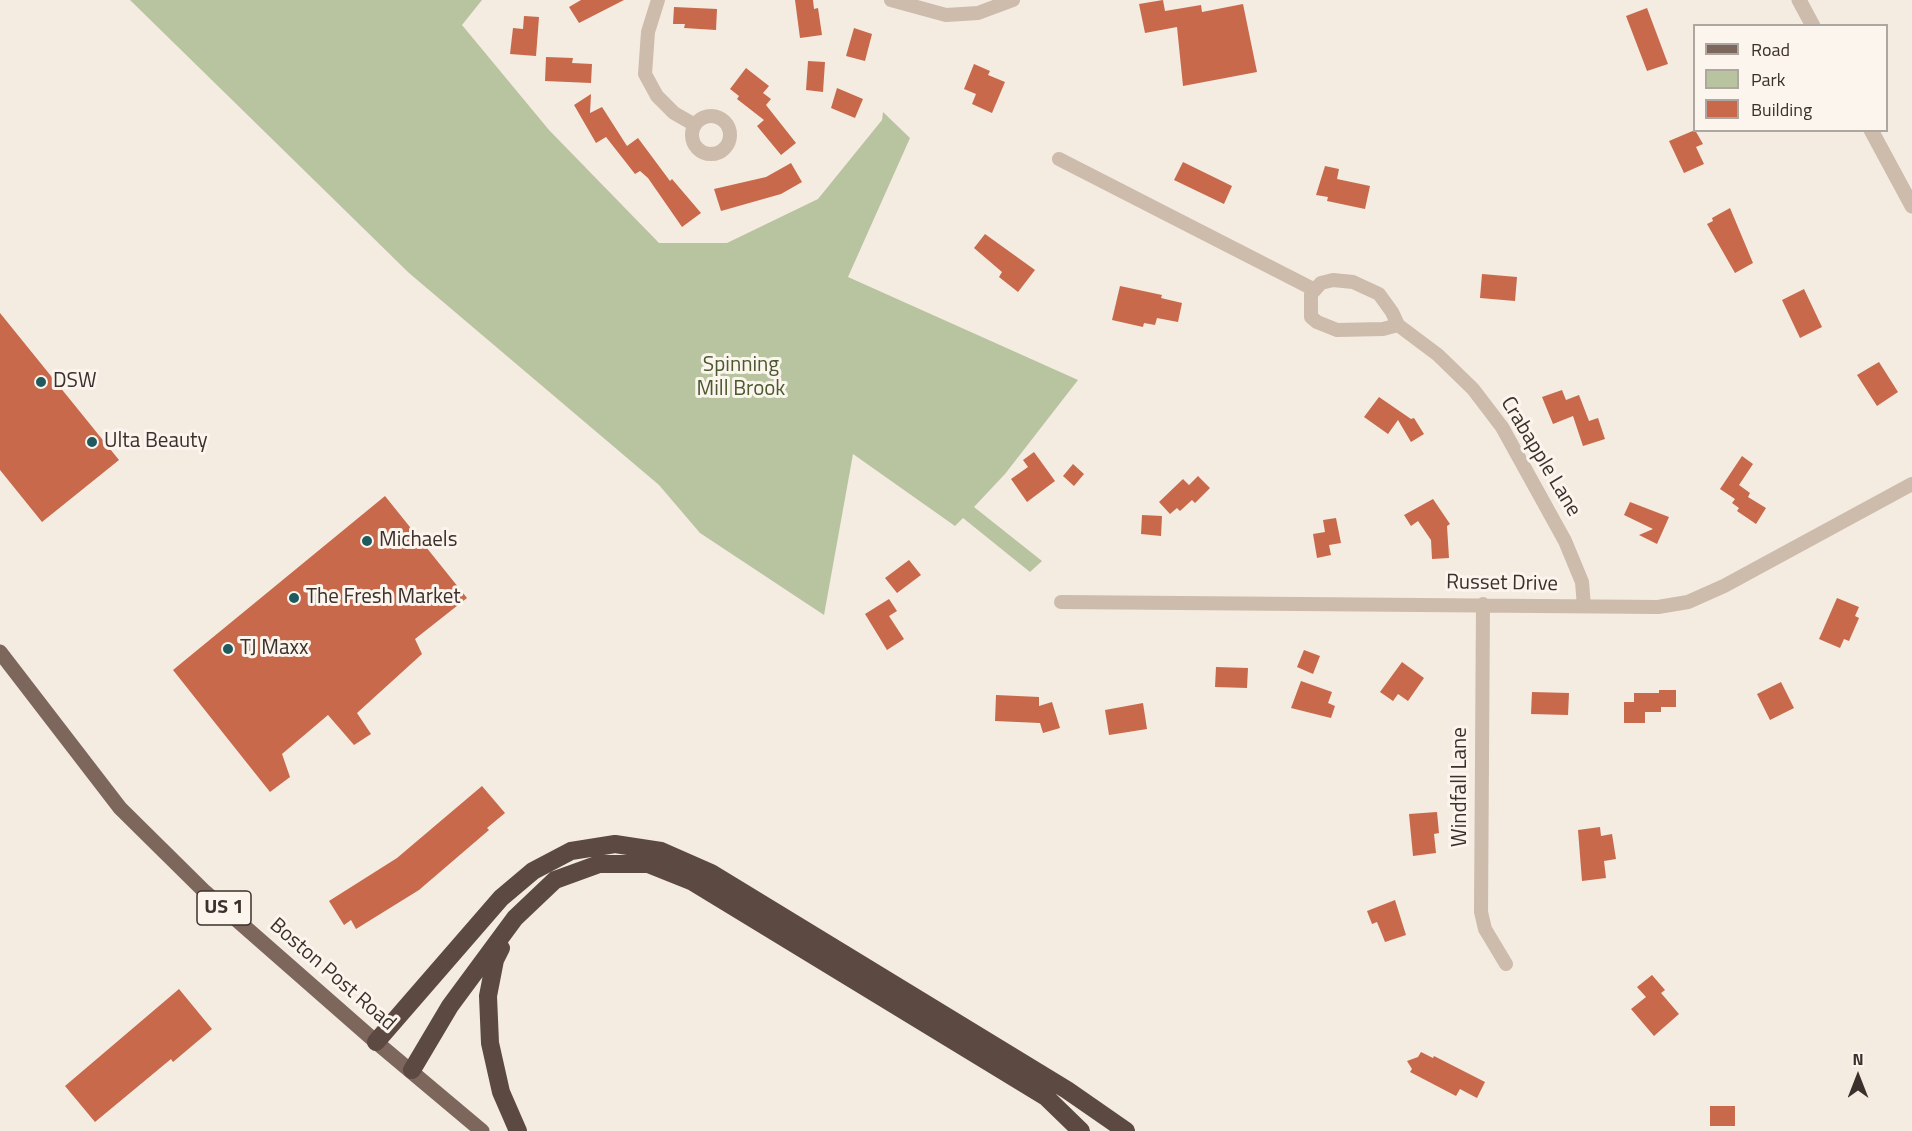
<!DOCTYPE html>
<style>
body{margin:0}
#map{position:relative;width:1912px;height:1131px;overflow:hidden;background:#f4ebe1;font-family:"Titillium Web",sans-serif}
canvas{display:block}
.legend{position:absolute;left:1693px;top:24px;width:195px;height:108px;box-sizing:border-box;background:#fbf5ee;border:2px solid #aea6a0;margin:0;padding:8px 10px;list-style:none;font-size:18px;color:#3b302b}
.legend li{display:flex;align-items:center;gap:12px;height:30px}
.legend b{width:30px;border:2px solid #aea6a0}
.north{position:absolute;left:1828px;top:1047px;width:60px;height:60px;-webkit-text-stroke:4px #fbf5ee;paint-order:stroke;rotate:0deg;font-size:16px;font-weight:700;line-height:24px;text-align:center;color:#3b302b}
.north::after{content:'';display:block;margin:auto;width:21px;height:27px;background:#3b302b;clip-path:polygon(50% 0,100% 100%,50% 72%,0 100%)}
</style>
<div id="map">
<canvas width="1912" height="1131"></canvas>
<ul class="legend">
<li><b style="height:8px;background:#7d675c"></b>Road</li>
<li><b style="height:16px;background:#b8c4a0"></b>Park</li>
<li><b style="height:16px;background:#c8694b"></b>Building</li>
</ul>
<div class="north">N</div>
</div>
<script>
const ctx = document.querySelector('canvas').getContext('2d');
ctx.lineJoin = 'round';
function fill(path, color) { ctx.fillStyle = color; ctx.fill(path, 'evenodd'); }
const poly = rows => new Path2D(rows.map(r => 'M' + r).join(''));
function trace(path, color, width, dash) { ctx.strokeStyle = color; ctx.lineWidth = width; ctx.lineCap = dash ? 'butt' : 'round'; ctx.setLineDash(dash || []); ctx.stroke(path); }
function drawText(font, color, halo, rows, align = 'center') {
  ctx.font = font + ' "Titillium Web",sans-serif'; ctx.lineWidth = 6; ctx.setLineDash([]); ctx.textBaseline = 'middle'; ctx.strokeStyle = halo; ctx.fillStyle = color; for (const [text, x, y, turn = 0] of rows) {
    ctx.save(); ctx.translate(x, y); ctx.rotate((+turn || 0) * Math.PI / 180); ctx.textAlign = isNaN(turn) ? turn : align; if (halo) ctx.strokeText(text, 0, 0); ctx.fillText(text, 0, 0); ctx.restore();
  }
}
const green = poly([
 [130,0,482,0,462,25,549,130,659,243,727,243,818,199,882,120,883,112,910,138,848,277,1078,380,1005,474,974,507,1042,561,1030,572,963,518,955,526,853,454,824,615,700,533,659,485,409,273]
]);
const building = poly([
 [581,0,624,0,579,23,569,7],
 [795,0,813,0,814,9,818,8,822,35,800,38],
 [1163,0,1165,11,1201,5,1202,12,1243,4,1257,72,1183,86,1177,27,1145,33,1139,4],
 [674,7,717,9,716,30,684,28,685,24,673,24],
 [1647,8,1668,64,1647,71,1626,16],
 [524,16,539,17,536,56,510,54,513,28,523,29],
 [854,28,872,34,865,61,846,56],
 [546,57,573,58,572,63,592,64,591,83,545,81],
 [808,61,825,62,823,92,806,90],
 [974,64,990,71,988,75,1005,82,992,113,972,104,976,94,964,89],
 [746,68,769,86,763,93,771,99,766,105,796,143,781,155,757,126,764,120,737,99,739,96,730,89],
 [837,88,863,99,855,118,831,108],
 [591,94,590,113,602,107,627,146,638,138,670,181,672,179,701,213,682,227,648,178,640,171,635,174,606,137,596,143,574,105],
 [1695,130,1703,144,1696,147,1704,164,1684,173,1669,141],
 [1183,162,1232,186,1224,204,1174,180],
 [791,163,802,182,781,194,721,211,714,189,766,177],
 [1325,166,1339,169,1337,179,1370,186,1365,209,1327,201,1328,197,1316,195],
 [1730,208,1753,263,1735,273,1707,224,1713,221,1712,218],
 [985,234,1035,270,1018,292,999,277,1002,272,974,248],
 [1482,274,1517,277,1515,301,1480,298],
 [1120,286,1162,295,1161,298,1182,303,1178,322,1157,318,1155,325,1144,323,1143,327,1112,320],
 [1804,289,1822,327,1800,338,1782,300],
 [0,313,119,460,42,522,0,470],
 [1879,362,1898,392,1877,406,1857,375],
 [1562,390,1566,400,1579,395,1589,421,1598,418,1605,439,1583,446,1573,416,1553,424,1542,397],
 [1379,397,1411,419,1414,418,1424,434,1411,442,1398,420,1388,434,1364,417],
 [1034,452,1055,481,1027,502,1011,479,1028,467,1023,460],
 [1742,456,1753,464,1739,485,1750,493,1748,497,1766,508,1756,524,1737,511,1739,508,1732,503,1735,499,1720,489],
 [1073,464,1084,474,1074,486,1063,476],
 [1198,476,1210,488,1195,503,1192,500,1180,511,1177,508,1170,514,1159,502,1183,479,1189,485],
 [385,496,467,598,415,639,422,654,357,713,371,734,354,745,328,715,282,754,290,777,270,792,173,670],
 [1433,499,1450,524,1447,526,1449,558,1432,559,1431,540,1418,521,1411,526,1404,515],
 [1630,502,1669,517,1657,544,1639,535,1653,529,1624,515],
 [1142,515,1162,516,1161,536,1141,534],
 [1336,518,1341,543,1329,545,1331,555,1317,558,1313,534,1325,532,1323,520],
 [909,560,921,575,897,593,885,578],
 [1837,598,1859,607,1855,616,1859,618,1849,641,1844,639,1840,648,1819,639],
 [889,599,897,611,889,616,904,639,887,650,865,614],
 [1304,650,1320,656,1313,674,1297,667],
 [1402,662,1424,678,1408,701,1398,694,1393,701,1380,692],
 [1216,667,1248,668,1247,688,1215,687],
 [1301,681,1332,692,1328,703,1335,706,1331,718,1291,708],
 [1781,682,1794,708,1770,720,1757,694],
 [1659,690,1676,690,1676,707,1661,707,1661,712,1645,712,1645,723,1624,723,1624,702,1634,702,1634,693,1659,693],
 [1532,692,1569,693,1568,715,1531,714],
 [996,695,1039,697,1039,706,1052,702,1060,728,1043,733,1040,723,995,721],
 [1143,703,1147,729,1109,735,1105,710],
 [482,786,505,813,487,828,489,830,419,890,356,929,351,920,344,925,329,901,397,858],
 [1437,812,1439,833,1434,834,1436,853,1413,856,1409,814],
 [1600,827,1601,836,1612,834,1616,859,1604,861,1606,878,1582,881,1578,830],
 [1395,900,1406,935,1385,942,1377,922,1372,924,1367,911],
 [1652,975,1665,990,1661,993,1679,1014,1654,1036,1631,1009,1646,997,1637,987],
 [179,989,212,1029,173,1062,171,1059,95,1122,65,1086],
 [1421,1052,1433,1058,1434,1056,1485,1082,1477,1098,1460,1089,1456,1096,1410,1072,1412,1069,1407,1061,1418,1057],
 [1710,1106,1735,1106,1735,1126,1710,1126]
]);
const minor = poly([
 [658,0,648,32,645,74,657,96,674,113,695,125],
 [891,0,946,15,978,13,1013,0],
 '692 135a19 19 0 1 1 38 0a19 19 0 1 1-38 0Z',
 [1059,159,1315,290],
 [1398,325,1383,329,1337,330,1317,322,1311,317,1311,294,1321,283,1333,280,1353,282,1379,294,1392,312,1398,325,1438,355,1473,389,1502,427,1565,541,1582,582,1584,606],
 [1061,602,1658,607,1688,602,1724,586,1912,484],
 [1483,604,1481,912,1485,929,1506,964]
]);
const tertiary = poly([
 [1799,0,1813,26],
 [1871,130,1912,206]
]);
const primary = poly([
 [0,652,120,808,205,892,376,1042,482,1131]
]);
const motorway = poly([
 [501,948,495,960,488,996,490,1043,501,1092,518,1131],
 [376,1042,501,898,533,871,571,851,615,844,661,851,711,873,1067,1090,1126,1131],
 [412,1070,450,1006,515,918,555,880,599,864,648,864,693,882,1046,1097,1081,1131]
]);
const markers = [
 [41,382,6,"#1f5a5e"],
 [92,442,6,"#1f5a5e"],
 [367,541,6,"#1f5a5e"],
 [294,598,6,"#1f5a5e"],
 [228,649,6,"#1f5a5e"]
];
const shields = [
 [224,908,54]
];
const shieldNames = [
 ["US 1",224,908]
];
const parkNames = [
 ["Spinning",741,366],
 ["Mill Brook",741,390]
];
const poiNames = [
 ["DSW",53,382],
 ["Ulta Beauty",104,442],
 ["Michaels",379,541],
 ["The Fresh Market",306,598],
 ["TJ Maxx",240,649]
];
const streetNames = [
 ["Crabapple Lane",1540,457,59],
 ["Russet Drive",1502,584,1],
 ["Windfall Lane",1461,787,-90],
 ["Boston Post Road",332,975,41]
];
fill(green, '#b8c4a0');
fill(building, '#c8694b');
trace(minor, '#cdbbac', 14);
trace(tertiary, '#cdbbac', 15);
trace(primary, '#7d675c', 15);
trace(motorway, '#5c4a42', 18);
for (const [x, y, r, color] of markers) { const dot = new Path2D(); dot.arc(x, y, r, 0, 2 * Math.PI); ctx.fillStyle = color; ctx.fill(dot); trace(dot, '#fbf5ee', 2); }
for (const [x, y, w] of shields) { const box = new Path2D(); box.roundRect(x - w / 2, y - 17, w, 34, 4.5); ctx.fillStyle = '#fbf5ee'; ctx.fill(box); trace(box, '#3b302b', 1.5); }
drawText('bold 20px', '#3b302b', null, shieldNames);
drawText('21px', '#4a5a2e', '#fbf5ee', parkNames);
drawText('21px', '#3b302b', '#fbf5ee', poiNames, 'left');
drawText('21px', '#3b302b', '#fbf5ee', streetNames);
</script>
